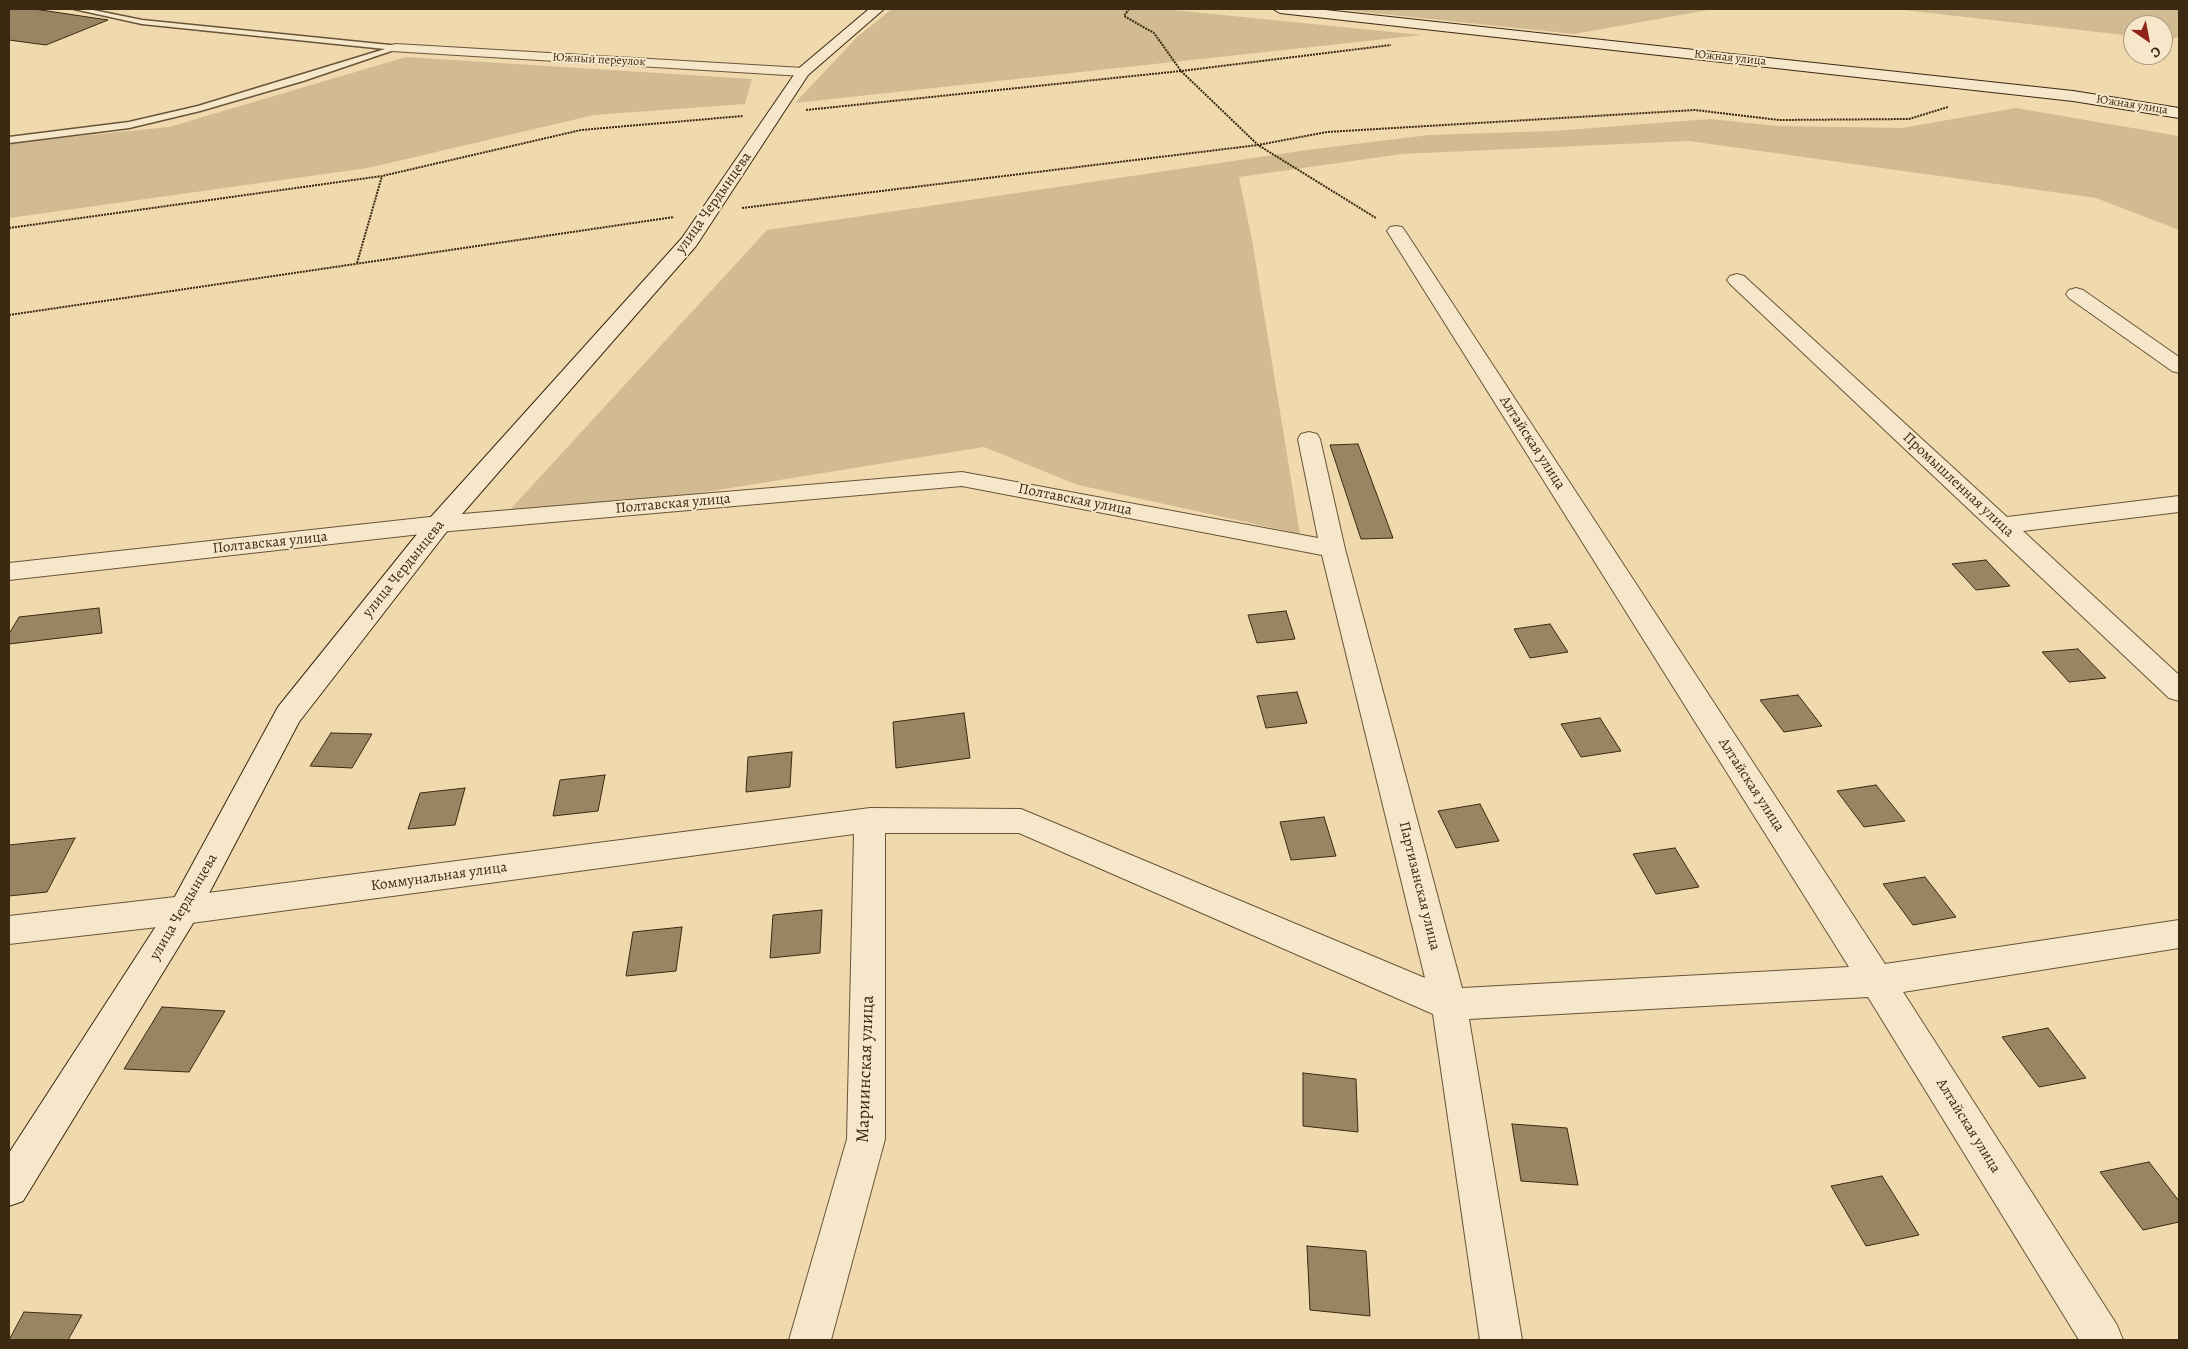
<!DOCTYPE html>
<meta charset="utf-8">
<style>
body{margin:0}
#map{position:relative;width:2188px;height:1349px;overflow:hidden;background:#f1d9ae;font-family:Alegreya,serif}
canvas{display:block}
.frame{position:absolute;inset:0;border:10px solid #3b2912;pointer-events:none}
.north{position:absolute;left:2123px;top:15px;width:50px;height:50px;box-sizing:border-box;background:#f6e6ca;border:1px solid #ab9a80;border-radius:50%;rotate:147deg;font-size:14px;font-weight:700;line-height:20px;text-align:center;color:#3b2912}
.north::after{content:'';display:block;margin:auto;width:18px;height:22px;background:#8f2418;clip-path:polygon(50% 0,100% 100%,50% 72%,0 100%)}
</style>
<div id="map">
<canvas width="2188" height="1349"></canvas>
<div class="frame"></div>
<div class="north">С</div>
</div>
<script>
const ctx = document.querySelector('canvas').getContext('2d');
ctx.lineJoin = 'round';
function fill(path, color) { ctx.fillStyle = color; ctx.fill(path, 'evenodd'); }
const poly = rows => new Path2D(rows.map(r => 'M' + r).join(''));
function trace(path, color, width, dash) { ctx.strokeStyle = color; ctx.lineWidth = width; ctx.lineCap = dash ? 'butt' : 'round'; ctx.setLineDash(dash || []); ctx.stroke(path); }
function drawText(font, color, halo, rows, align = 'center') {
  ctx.font = font + ' Alegreya,serif'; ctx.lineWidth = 4; ctx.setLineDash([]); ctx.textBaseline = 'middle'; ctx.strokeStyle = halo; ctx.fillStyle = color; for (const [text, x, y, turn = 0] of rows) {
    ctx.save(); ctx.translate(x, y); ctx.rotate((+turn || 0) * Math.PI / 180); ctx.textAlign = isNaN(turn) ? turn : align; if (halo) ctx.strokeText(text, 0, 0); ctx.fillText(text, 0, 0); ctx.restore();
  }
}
const green = poly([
 [892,9,1163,9,1422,35,795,103,857,37],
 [1335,9,1714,9,1574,34],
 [1895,9,2179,9,2179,36,2172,40,2163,39,2163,25,2133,25,2133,36],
 [406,57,752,79,745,104,594,115,368,168,9,218,9,143,169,127],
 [2016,108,2179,136,2179,230,2096,198,1689,141,1402,154,1239,177,1252,240,1300,534,1078,485,984,447,495,526,767,230,1314,149,1429,135,1553,131,1710,119,1778,126,1902,128]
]);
const building = poly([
 [9,9,34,9,108,20,46,45,9,40,9,9],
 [1358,444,1393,538,1361,539,1330,445,1358,444],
 [1986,560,2010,586,1976,590,1952,564,1986,560],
 [99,608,102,633,9,644,9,634,19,617,99,608],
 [1286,611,1295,639,1257,643,1248,615,1286,611],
 [1550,624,1568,652,1530,658,1514,629,1550,624],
 [2078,649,2106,678,2069,682,2042,652,2078,649],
 [1297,692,1307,723,1266,728,1257,696,1297,692],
 [1798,695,1822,726,1784,732,1760,700,1798,695],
 [964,713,970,758,896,768,893,722,964,713],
 [1600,718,1621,751,1581,757,1561,724,1600,718],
 [331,733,372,734,352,768,310,766,331,733],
 [792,752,790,787,746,792,748,757,792,752],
 [605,775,598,811,553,816,560,780,605,775],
 [1876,785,1905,821,1864,827,1837,791,1876,785],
 [465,788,455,825,408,829,420,793,465,788],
 [1480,804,1499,841,1456,848,1438,811,1480,804],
 [1324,817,1336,856,1291,860,1280,822,1324,817],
 [75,838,47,892,9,896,9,845,75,838],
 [1675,848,1699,887,1656,894,1633,854,1675,848],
 [1925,877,1956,917,1913,925,1883,884,1925,877],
 [822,910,820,953,770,958,773,915,822,910],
 [682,927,676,971,626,976,633,932,682,927],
 [162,1007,225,1011,189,1072,124,1069,162,1007],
 [2048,1028,2086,1078,2039,1087,2002,1037,2048,1028],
 [1303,1073,1356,1079,1358,1132,1303,1126,1303,1073],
 [1512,1124,1567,1128,1578,1185,1521,1181,1512,1124],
 [2149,1162,2179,1201,2179,1222,2143,1230,2100,1172,2149,1162],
 [1882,1176,1919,1235,1866,1246,1831,1186,1882,1176],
 [1307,1246,1366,1251,1370,1316,1310,1310,1307,1246],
 [24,1312,82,1315,68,1340,9,1340,24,1312]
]);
const path = poly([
 [1129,9,1124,16,1154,33,1181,71,1258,145,1376,218],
 [806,110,1181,71,1391,45],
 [742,208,1258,145,1327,132,1695,110,1779,120,1909,119,1948,107],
 [9,228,382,176,581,130,743,116],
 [357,263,382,176],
 [9,315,674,217]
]);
const lane = poly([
 [74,9,88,9,142,20,390,45,400,48,303,81,200,111,129,128,9,143,9,137,129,122,198,106,385,49,142,24,74,9]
]);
const street = poly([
 [396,44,803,68,808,69,810,72,808,75,803,76,391,51,389,48,391,45,396,44],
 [1396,226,1402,227,1405,231,1885,964,2179,920,2179,948,1903,992,2117,1325,2123,1340,2079,1340,1868,997,1469,1019,1522,1340,1480,1340,1433,1014,1019,833,885,833,885,1139,831,1340,789,1340,847,1139,854,834,184,924,9,944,9,916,184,896,870,808,1021,809,1425,978,1322,555,962,486,439,532,9,580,9,563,439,516,962,472,1318,538,1298,439,1301,434,1309,432,1317,434,1320,439,1345,549,1462,988,1849,967,1387,231,1390,227,1396,226],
 [1737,274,1744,276,2007,517,2179,496,2179,512,2023,531,2179,675,2179,701,2169,698,1730,284,1727,280,1730,276,1737,274],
 [2076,288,2083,290,2179,357,2179,373,2172,371,2069,298,2066,294,2069,290,2076,288]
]);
const secondary = poly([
 [869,9,884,9,808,75,696,246,448,530,299,722,195,920,23,1201,9,1206,9,1153,173,900,278,707,430,518,682,238,798,69,869,9],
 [1273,9,1316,9,2073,91,2179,108,2179,118,2073,101,1280,13,1273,9]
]);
const farStreetnames = [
 ["Южная улица",1730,58,6],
 ["Южный переулок",599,60,3],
 ["Южная улица",2132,105,9]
];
const streetNames = [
 ["улица Чердынцева",714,203,-55],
 ["Алтайская улица",1532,443,57],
 ["Промышленная улица",1958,485,43],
 ["Полтавская улица",1075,500,11],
 ["Полтавская улица",673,504,-5],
 ["Полтавская улица",270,543,-6],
 ["улица Чердынцева",404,569,-51],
 ["Алтайская улица",1751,785,57],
 ["Коммунальная улица",439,877,-8],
 ["Партизанская улица",1419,886,76],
 ["улица Чердынцева",184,907,-60],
 ["Алтайская улица",1968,1126,58]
];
const nearStreetnames = [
 ["Мариинская улица",866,1069,-88]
];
fill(green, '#d2bb93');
fill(building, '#9a8563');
trace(building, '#3b2912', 1);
trace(lane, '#685539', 3);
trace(street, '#685539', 2);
trace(secondary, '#3b2912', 2);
trace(path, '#3b2912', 2, [2, 1]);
fill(lane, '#f6e6ca');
fill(street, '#f6e6ca');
fill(secondary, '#f6e6ca');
drawText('12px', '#3b2912', '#f6e6ca', farStreetnames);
drawText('15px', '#3b2912', '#f6e6ca', streetNames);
drawText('18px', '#3b2912', '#f6e6ca', nearStreetnames);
</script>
